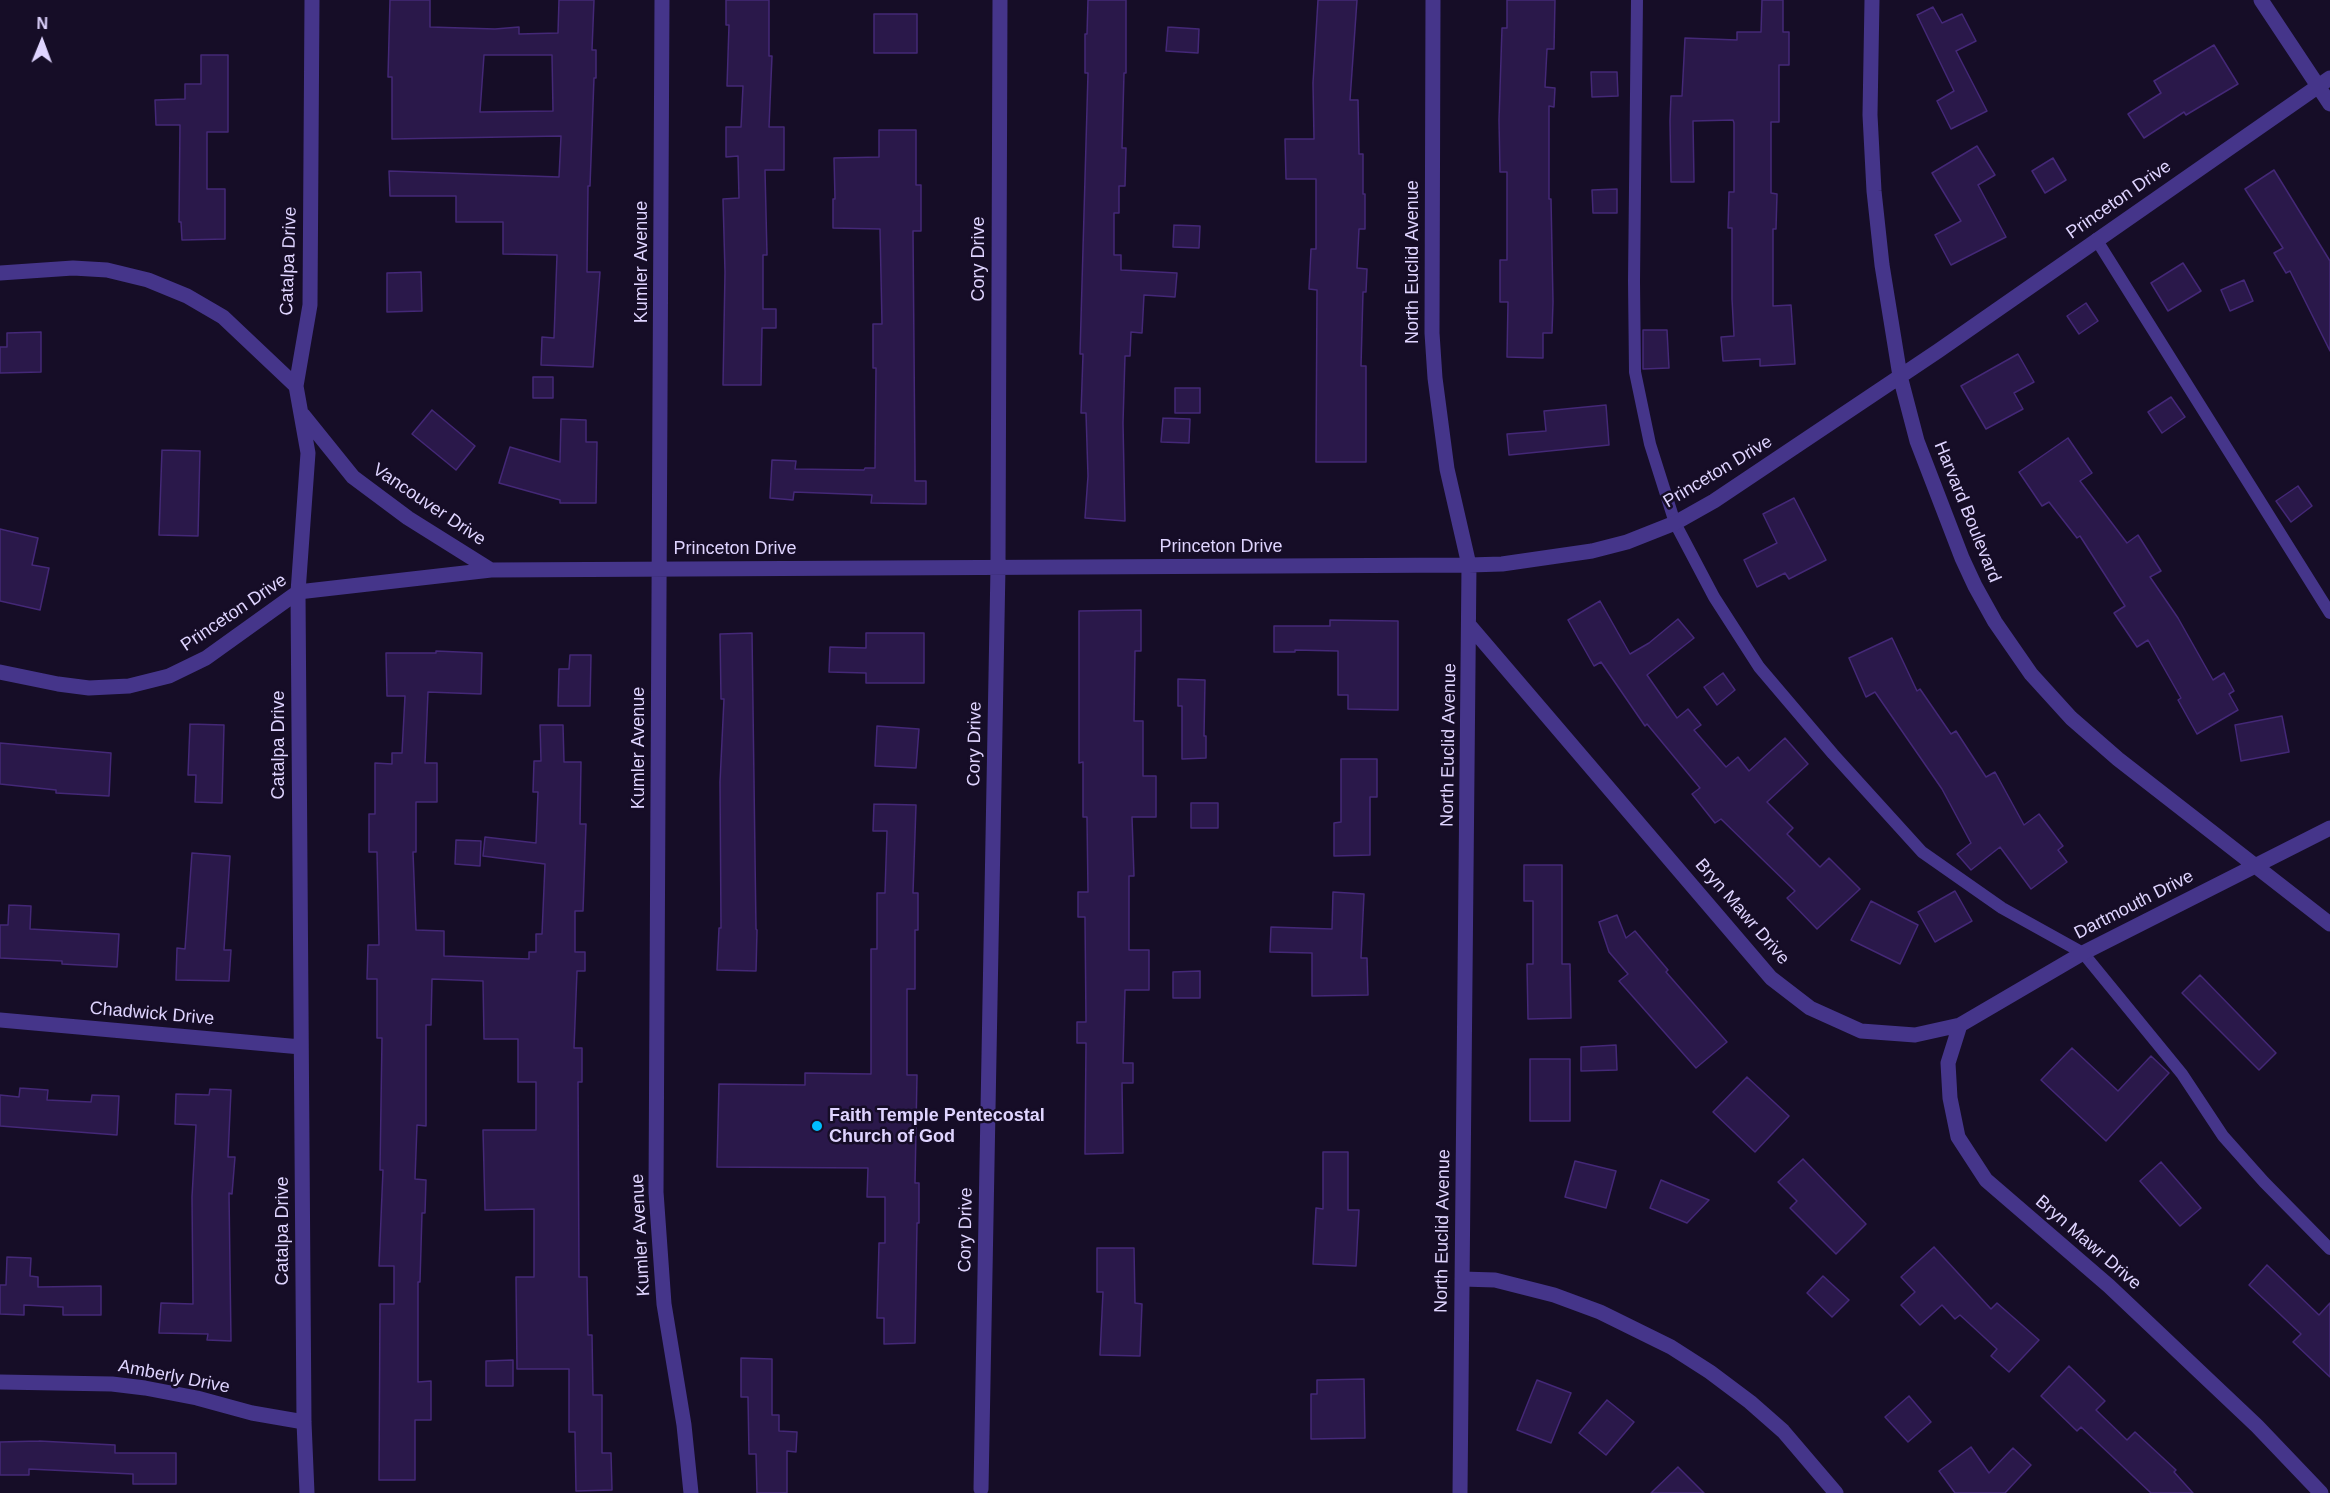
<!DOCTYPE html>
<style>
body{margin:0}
#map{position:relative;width:2330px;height:1493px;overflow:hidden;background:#160d27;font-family:Arial,sans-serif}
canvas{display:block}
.north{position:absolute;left:12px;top:12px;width:60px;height:60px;-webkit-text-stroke:4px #160d27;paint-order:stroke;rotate:1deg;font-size:16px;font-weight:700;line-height:24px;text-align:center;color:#dfd4ff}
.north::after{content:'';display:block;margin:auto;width:21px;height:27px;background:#dfd4ff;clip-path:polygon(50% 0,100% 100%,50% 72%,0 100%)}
</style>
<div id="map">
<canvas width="2330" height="1493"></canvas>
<div class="north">N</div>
</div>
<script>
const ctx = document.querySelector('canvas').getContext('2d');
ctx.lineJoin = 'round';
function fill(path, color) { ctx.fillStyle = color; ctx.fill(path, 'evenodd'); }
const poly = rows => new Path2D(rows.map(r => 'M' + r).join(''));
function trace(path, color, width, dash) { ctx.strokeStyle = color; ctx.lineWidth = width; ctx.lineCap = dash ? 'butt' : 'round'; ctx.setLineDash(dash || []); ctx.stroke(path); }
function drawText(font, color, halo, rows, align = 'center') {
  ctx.font = font + ' Arial,sans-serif'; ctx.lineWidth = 5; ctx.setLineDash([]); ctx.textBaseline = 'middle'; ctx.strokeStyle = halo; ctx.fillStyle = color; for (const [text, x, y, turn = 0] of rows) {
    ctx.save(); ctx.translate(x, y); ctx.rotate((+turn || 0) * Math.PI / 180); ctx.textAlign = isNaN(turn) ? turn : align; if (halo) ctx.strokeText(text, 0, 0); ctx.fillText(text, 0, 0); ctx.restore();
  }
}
const building = poly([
 [390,0,430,0,430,27,495,29,519,27,519,34,558,33,559,0,594,0,592,50,596,50,596,78,594,78,590,186,588,186,587,272,600,272,593,367,541,365,542,337,554,338,557,255,503,254,503,222,456,222,456,196,390,196,389,171,559,177,561,136,392,139,392,77,388,77,390,0],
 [484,55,552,55,553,111,480,112,484,55],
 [726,0,769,0,769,56,772,56,769,127,784,127,784,170,765,170,767,255,763,255,763,309,776,309,776,328,762,328,761,385,723,385,725,272,723,199,739,198,738,156,726,157,726,127,741,127,743,86,727,86,729,25,726,25,726,0],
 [1088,0,1126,0,1126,73,1124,73,1122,148,1126,148,1125,186,1119,186,1119,213,1114,213,1114,255,1121,255,1121,270,1177,273,1175,297,1144,295,1142,333,1131,332,1130,356,1125,356,1123,423,1125,521,1085,518,1088,476,1086,413,1081,413,1083,354,1080,354,1088,73,1085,73,1085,34,1087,34,1088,0],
 [1318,0,1357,0,1350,100,1358,100,1359,154,1363,154,1363,194,1365,194,1365,229,1359,229,1357,268,1367,269,1366,292,1363,292,1361,366,1366,366,1366,462,1316,462,1317,290,1309,289,1311,249,1316,249,1316,179,1286,179,1285,139,1314,139,1313,83,1318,0],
 [1507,0,1555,0,1554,49,1547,49,1545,87,1555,88,1554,107,1549,106,1549,199,1551,199,1553,302,1552,333,1543,333,1543,358,1507,357,1508,302,1500,302,1500,260,1507,260,1507,172,1500,172,1499,120,1502,28,1507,28,1507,0],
 [1762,0,1783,0,1783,32,1789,32,1789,65,1779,65,1779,122,1771,122,1771,193,1777,194,1776,229,1773,229,1773,306,1791,305,1795,364,1760,366,1760,359,1723,361,1721,337,1734,336,1732,299,1732,228,1728,228,1729,192,1734,192,1734,123,1733,120,1693,121,1694,182,1671,182,1670,121,1671,96,1682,96,1685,38,1737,40,1737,32,1761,32,1762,0],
 [1933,7,1942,23,1962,14,1976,41,1956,51,1987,111,1951,129,1937,101,1954,91,1917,15,1933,7],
 [874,14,917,14,917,53,874,53,874,14],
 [1168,27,1199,29,1198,53,1166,51,1168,27],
 [2214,45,2238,84,2186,115,2184,112,2144,138,2128,114,2161,93,2154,81,2214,45],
 [201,55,228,55,228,132,207,132,207,189,225,189,225,239,182,240,181,222,179,222,180,125,156,125,155,100,185,99,185,84,201,84,201,55],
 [1591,72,1617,72,1618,96,1592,97,1591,72],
 [879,130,916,130,916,185,921,185,921,231,913,231,915,469,915,481,926,481,926,504,871,503,872,495,794,492,793,500,770,498,772,460,796,461,795,469,864,470,865,468,875,468,876,368,873,368,873,324,882,324,880,229,833,228,833,199,835,199,834,158,879,157,879,130],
 [1977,146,1995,175,1978,185,2006,237,1951,265,1935,235,1961,221,1932,173,1977,146],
 [2053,158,2066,180,2045,193,2032,171,2053,158],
 [2274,170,2330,261,2330,351,2290,271,2286,273,2274,253,2283,248,2245,189,2274,170],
 [1617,189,1617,213,1593,213,1592,190,1617,189],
 [1174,225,1200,226,1199,248,1173,247,1174,225],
 [2183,263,2201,291,2168,311,2151,283,2183,263],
 [421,272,422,311,387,312,387,273,421,272],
 [2244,280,2253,301,2230,311,2221,290,2244,280],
 [2086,303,2098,321,2079,334,2067,316,2086,303],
 [1643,330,1667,330,1669,368,1643,369,1643,330],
 [41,332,41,372,0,373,0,347,7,347,7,333,41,332],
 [2018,354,2034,382,2014,393,2023,409,1986,429,1961,386,2018,354],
 [533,377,553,377,553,398,533,398,533,377],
 [1175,388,1200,388,1200,413,1175,413,1175,388],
 [2171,397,2185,417,2162,433,2148,412,2171,397],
 [1606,405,1609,445,1509,455,1507,434,1546,431,1544,411,1606,405],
 [432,410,475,446,456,470,412,434,432,410],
 [1163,418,1190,419,1189,443,1161,442,1163,418],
 [561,419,586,420,586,442,597,442,596,503,560,503,560,500,499,483,510,447,560,462,561,419],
 [2068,438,2092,473,2080,481,2127,543,2138,535,2161,571,2150,577,2178,618,2213,680,2224,673,2234,691,2229,694,2238,710,2197,734,2178,700,2181,698,2148,640,2137,647,2114,613,2125,606,2080,536,2077,538,2049,502,2042,506,2019,472,2068,438],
 [162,450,200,451,198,536,159,535,162,450],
 [2298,486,2312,506,2291,522,2276,501,2298,486],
 [1794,498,1826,560,1789,579,1785,573,1757,587,1744,560,1777,543,1763,514,1794,498],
 [0,529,38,538,32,565,49,568,40,610,0,601,0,529],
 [1600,601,1630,654,1649,643,1678,619,1694,638,1647,675,1677,718,1688,709,1701,725,1694,730,1726,767,1738,757,1749,771,1785,738,1808,764,1767,802,1793,828,1787,834,1820,867,1829,858,1860,889,1817,929,1787,898,1795,891,1721,819,1715,823,1692,794,1700,788,1647,724,1645,726,1601,662,1594,666,1568,620,1600,601],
 [1141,610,1141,651,1135,651,1134,721,1143,721,1143,776,1156,776,1156,817,1132,817,1134,876,1129,876,1129,950,1149,950,1149,990,1125,990,1123,1063,1133,1063,1133,1083,1122,1083,1123,1153,1085,1154,1086,1043,1077,1043,1077,1022,1086,1022,1085,917,1078,917,1078,892,1088,892,1087,817,1083,817,1083,762,1079,763,1079,611,1141,610],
 [1330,620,1398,621,1398,710,1348,709,1348,695,1338,695,1338,651,1295,650,1295,652,1274,652,1274,626,1330,626,1330,620],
 [752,633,756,929,757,930,756,971,717,970,719,928,721,928,720,782,724,699,721,699,720,634,752,633],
 [866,633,924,633,924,683,866,683,866,673,829,672,830,647,866,648,866,633],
 [1892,638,1917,691,1920,689,1951,734,1956,731,1986,777,1995,772,2024,825,2039,814,2063,846,2058,850,2067,862,2031,889,2000,847,1971,870,1957,854,1971,843,1942,789,1875,692,1866,697,1849,658,1892,638],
 [436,651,482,653,481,694,428,692,425,763,437,763,437,802,416,802,416,852,413,852,416,930,444,931,444,956,529,959,529,952,536,952,536,934,542,934,545,864,483,856,485,837,536,843,538,792,533,792,534,761,541,761,540,725,563,725,564,762,581,762,580,824,586,824,583,911,575,911,575,952,585,952,585,971,577,971,574,1048,582,1048,582,1082,578,1082,579,1277,587,1277,588,1335,592,1335,593,1395,602,1395,602,1453,611,1453,612,1490,576,1491,575,1432,569,1432,569,1369,517,1369,516,1277,534,1277,534,1209,485,1210,483,1130,536,1130,536,1082,518,1082,518,1039,484,1039,483,981,432,979,431,1025,426,1025,426,1126,417,1125,415,1179,426,1180,425,1213,422,1213,420,1282,418,1282,418,1382,431,1381,431,1420,415,1420,415,1480,379,1480,380,1304,394,1304,394,1266,379,1266,383,1170,380,1170,382,1038,377,1038,377,979,367,979,368,945,379,945,377,852,369,852,369,814,375,814,375,763,392,764,392,753,402,753,405,696,387,696,386,653,436,653,436,651],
 [570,655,591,655,590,706,558,706,559,669,569,669,570,655],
 [1723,673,1735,690,1717,705,1704,687,1723,673],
 [1178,679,1205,680,1204,736,1206,736,1206,758,1182,759,1182,706,1178,706,1178,679],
 [2282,716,2289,752,2241,761,2235,725,2282,716],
 [190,724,224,725,222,803,195,802,196,775,188,775,190,724],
 [877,726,919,729,916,768,875,766,877,726],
 [0,743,111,753,109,796,56,793,56,790,0,784,0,743],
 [1341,759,1377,759,1377,797,1370,797,1370,855,1334,856,1334,823,1341,822,1341,759],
 [1191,803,1218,803,1218,828,1191,828,1191,803],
 [874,804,916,805,913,893,918,893,918,930,915,930,915,989,907,989,907,1075,917,1075,915,1183,919,1183,919,1223,917,1223,915,1343,884,1344,884,1318,877,1318,879,1243,885,1243,885,1197,867,1197,868,1168,717,1167,719,1084,805,1085,805,1073,871,1074,871,949,877,949,877,893,885,893,887,831,873,831,874,804],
 [456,840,481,841,480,866,455,864,456,840],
 [192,853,230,856,224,950,231,950,229,981,176,980,177,948,185,949,192,853],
 [1524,865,1562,865,1562,964,1570,964,1571,1018,1528,1019,1527,964,1533,964,1533,901,1524,901,1524,865],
 [1955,891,1972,921,1935,942,1918,912,1955,891],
 [1333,892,1364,894,1361,958,1367,958,1368,995,1312,996,1312,953,1270,952,1271,927,1332,929,1333,892],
 [1871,901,1918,925,1900,964,1851,940,1871,901],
 [9,905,31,906,30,929,119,934,117,967,62,964,62,961,0,958,0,925,8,925,9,905],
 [1617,915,1626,938,1635,931,1668,970,1666,972,1727,1042,1696,1068,1619,981,1628,974,1609,952,1599,922,1617,915],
 [1200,971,1200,998,1173,998,1173,972,1200,971],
 [2200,975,2276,1053,2259,1070,2182,993,2200,975],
 [1616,1045,1617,1070,1581,1071,1581,1047,1616,1045],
 [2072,1048,2118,1091,2151,1056,2169,1073,2106,1141,2041,1080,2072,1048],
 [1530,1059,1570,1059,1570,1121,1530,1121,1530,1059],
 [1747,1077,1789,1116,1755,1152,1713,1112,1747,1077],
 [20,1088,48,1090,47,1100,91,1102,92,1095,119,1096,117,1135,0,1126,0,1095,19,1097,20,1088],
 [210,1089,231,1090,228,1157,235,1157,232,1194,229,1193,231,1341,207,1340,208,1334,159,1333,161,1303,193,1304,192,1197,196,1125,175,1124,176,1094,209,1095,210,1089],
 [1323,1152,1348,1152,1348,1210,1359,1210,1356,1266,1313,1264,1316,1208,1323,1209,1323,1152],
 [1803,1159,1866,1224,1836,1254,1790,1208,1797,1201,1778,1182,1803,1159],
 [1575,1161,1616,1171,1606,1208,1565,1197,1575,1161],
 [2161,1162,2201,1208,2180,1226,2140,1181,2161,1162],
 [1661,1180,1709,1200,1687,1223,1650,1208,1661,1180],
 [1934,1247,1991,1309,1997,1303,2039,1340,2009,1372,1991,1356,1997,1349,1960,1315,1955,1319,1942,1305,1920,1325,1901,1305,1915,1292,1901,1277,1934,1247],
 [1097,1248,1134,1248,1135,1303,1142,1304,1140,1356,1100,1355,1103,1292,1097,1292,1097,1248],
 [7,1257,31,1258,30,1276,38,1277,38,1287,101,1286,101,1315,63,1315,63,1307,24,1305,24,1315,0,1314,0,1285,6,1285,7,1257],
 [2267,1265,2319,1315,2330,1303,2330,1377,2293,1342,2301,1334,2249,1285,2267,1265],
 [1823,1276,1849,1300,1832,1317,1807,1293,1823,1276],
 [741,1358,772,1359,772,1415,779,1415,779,1431,797,1432,796,1452,787,1451,787,1493,757,1493,756,1454,749,1454,748,1397,741,1397,741,1358],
 [513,1360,513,1386,486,1386,486,1361,513,1360],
 [2069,1366,2105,1401,2096,1410,2127,1440,2135,1432,2176,1470,2174,1472,2193,1493,2151,1493,2081,1427,2077,1431,2041,1396,2069,1366],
 [1364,1379,1365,1438,1311,1439,1311,1394,1317,1394,1317,1380,1364,1379],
 [1537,1380,1571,1393,1551,1443,1517,1430,1537,1380],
 [1909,1396,1931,1422,1908,1442,1885,1417,1909,1396],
 [1607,1400,1634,1422,1606,1455,1579,1433,1607,1400],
 [39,1441,115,1445,115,1453,176,1453,176,1484,133,1484,133,1474,29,1469,29,1475,0,1475,0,1442,39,1441],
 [1971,1447,1989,1473,2013,1448,2031,1465,2005,1493,1955,1493,1939,1471,1971,1447],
 [1678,1467,1704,1493,1651,1493,1678,1467]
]);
const service = poly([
 [1637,0,1634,281,1635,372,1650,444,1675,523,1714,597,1759,667,1833,754,1922,852,2002,908,2083,953,2182,1074,2223,1136,2264,1182,2330,1249],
 [2096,239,2330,613]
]);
const minor = poly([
 [662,0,656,1192,664,1304,684,1425,691,1493],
 [1433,0,1432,333,1435,378,1447,469,1469,565,1460,1493],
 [1872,0,1870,115,1874,191,1882,265,1900,376,1917,441,1962,558,1975,586,1995,622,2031,674,2071,718,2118,759,2330,924],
 [2261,0,2330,104],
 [0,273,73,268,107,270,148,280,187,296,223,317,296,386],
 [303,415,353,477,408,518,491,570],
 [1470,626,1771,978,1810,1008,1861,1031,1915,1035,1960,1025,2083,953,2330,828],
 [0,672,58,684,89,688,129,686,169,676,206,658,298,592,491,570,1469,565,1502,564,1592,551,1627,542,1675,523,1714,501,1938,351,2330,78],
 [0,1020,301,1047],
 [1960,1025,1948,1063,1950,1098,1958,1137,1986,1180,2109,1286,2257,1426,2321,1493],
 [1462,1279,1495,1280,1554,1295,1600,1312,1671,1347,1710,1372,1750,1402,1783,1431,1836,1493],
 [0,1382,112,1384,145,1388,197,1398,252,1413,304,1422],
 [981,1489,998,567,1000,0],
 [307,1493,304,1422,298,592,308,453,296,386,310,305,312,0]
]);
const markers = [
 [817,1126,6,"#00beff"]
];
const streetNames = [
 ["Princeton Drive",2119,200,-35],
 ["Cory Drive",979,259,-90],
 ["Catalpa Drive",289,261,-88],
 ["Kumler Avenue",642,262,-90],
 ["North Euclid Avenue",1413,262,-90],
 ["Princeton Drive",1718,472,-31],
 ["Vancouver Drive",429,505,34],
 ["Harvard Boulevard",1967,512,68],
 ["Princeton Drive",1221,547],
 ["Princeton Drive",735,549],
 ["Princeton Drive",234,613,-34],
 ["Cory Drive",975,744,-89],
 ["Catalpa Drive",279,745,-90],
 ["North Euclid Avenue",1449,745,-89],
 ["Kumler Avenue",639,748,-90],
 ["Dartmouth Drive",2134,905,-27],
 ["Bryn Mawr Drive",1742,912,49],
 ["Chadwick Drive",152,1014,5],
 ["Cory Drive",966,1230,-89],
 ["Catalpa Drive",283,1231,-90],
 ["North Euclid Avenue",1443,1231,-89],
 ["Kumler Avenue",641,1235,-93],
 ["Bryn Mawr Drive",2088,1243,41],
 ["Amberly Drive",174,1377,11]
];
const poiNames = [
 ["Faith Temple Pentecostal",829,1116],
 ["Church of God",829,1137]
];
fill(building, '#2a184a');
trace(building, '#442877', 1.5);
trace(service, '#45358a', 12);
trace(minor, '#45358a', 15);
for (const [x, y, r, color] of markers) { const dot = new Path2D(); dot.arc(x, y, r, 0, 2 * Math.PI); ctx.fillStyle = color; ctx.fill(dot); trace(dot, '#160d27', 2); }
drawText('18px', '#dfd4ff', '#160d27', streetNames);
drawText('bold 18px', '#dfd4ff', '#160d27', poiNames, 'left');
</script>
